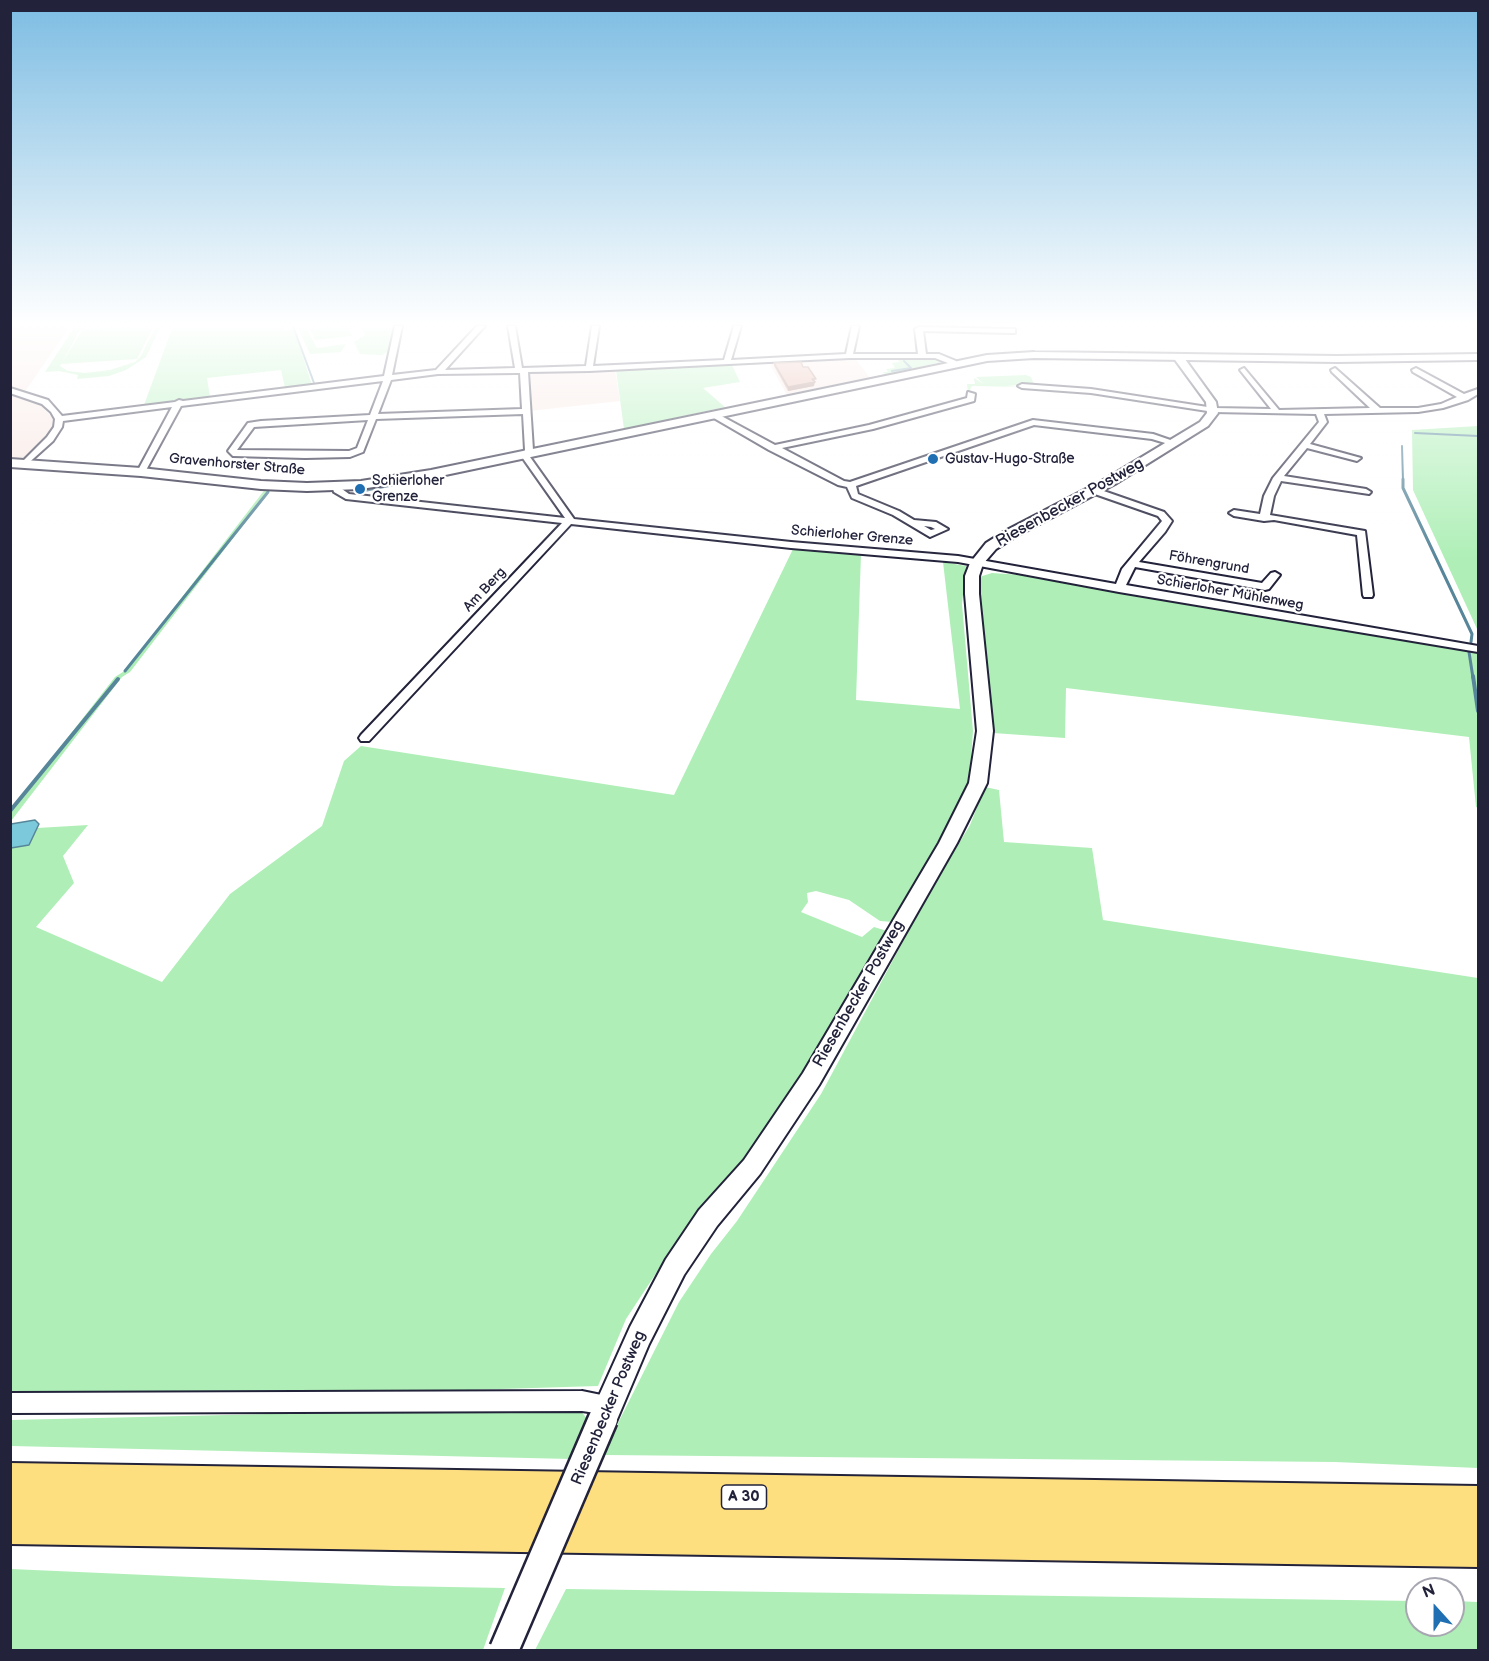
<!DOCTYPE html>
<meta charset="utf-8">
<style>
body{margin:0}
#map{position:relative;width:1489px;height:1661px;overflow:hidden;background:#fff;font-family:"Balsamiq Sans",sans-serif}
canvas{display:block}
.frame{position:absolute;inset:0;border:12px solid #22223b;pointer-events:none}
.north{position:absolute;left:1405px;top:1577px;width:60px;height:60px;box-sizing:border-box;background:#fff;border:2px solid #a7a7b1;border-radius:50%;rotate:339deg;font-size:16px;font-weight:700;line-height:24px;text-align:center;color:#22223b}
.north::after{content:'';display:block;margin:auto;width:21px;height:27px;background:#1f6fb2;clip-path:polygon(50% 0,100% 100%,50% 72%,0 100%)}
</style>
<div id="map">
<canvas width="1489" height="1661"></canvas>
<div class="frame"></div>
<div class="north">N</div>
</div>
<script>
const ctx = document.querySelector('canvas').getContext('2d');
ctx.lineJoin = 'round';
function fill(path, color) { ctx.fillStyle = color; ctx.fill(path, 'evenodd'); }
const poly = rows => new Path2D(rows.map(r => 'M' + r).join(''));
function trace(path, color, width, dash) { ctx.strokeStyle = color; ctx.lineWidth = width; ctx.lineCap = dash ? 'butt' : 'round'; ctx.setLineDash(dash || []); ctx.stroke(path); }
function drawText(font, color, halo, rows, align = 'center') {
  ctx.font = font + ' "Balsamiq Sans",sans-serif'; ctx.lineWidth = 4.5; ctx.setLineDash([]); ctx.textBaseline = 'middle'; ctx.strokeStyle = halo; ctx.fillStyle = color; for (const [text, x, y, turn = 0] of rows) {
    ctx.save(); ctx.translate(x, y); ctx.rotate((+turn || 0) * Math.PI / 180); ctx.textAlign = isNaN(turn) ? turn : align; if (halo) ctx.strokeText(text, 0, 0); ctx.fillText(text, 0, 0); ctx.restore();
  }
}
const built = poly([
 [10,326,70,326,22,396,42,405,53,419,52,427,28,456,18,459,11,459],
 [854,357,870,378,787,395,768,361],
 [615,370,620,401,529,411,527,374,532,372]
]);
const green = poly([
 [75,326,88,326,79,332,60,366,68,371,85,373,110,370,135,362,141,356,156,326,161,326,146,357,126,370,109,376,77,379,78,375,59,371,45,372],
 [154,326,137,359,61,364,83,329],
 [173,326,284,326,283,330,294,329,312,385,285,388,281,370,207,378,210,397,144,405],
 [297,326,305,326,317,348,346,344,341,352,310,354],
 [347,326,352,336,315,340,310,329],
 [360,326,395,326,391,350,382,355,360,354,354,342,365,335],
 [937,357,943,362,874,377,885,374,883,372,888,372,886,369,895,368,892,363,900,362,897,359,866,358],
 [731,363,740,382,703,388,725,407,624,429,616,370],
 [1026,375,1031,377,1034,384,1006,386,1023,387,972,386,968,393,967,384,975,384,974,378,984,384,976,377],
 [1478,426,1478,631,1413,490,1412,430],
 [266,488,271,489,130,672,122,677,11,821,11,810,115,677,126,670],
 [793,549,861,554,856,700,960,709,943,562,966,566,962,604,973,731,969,786,946,833,893,922,880,921,849,900,816,891,807,893,808,902,801,912,862,937,874,927,887,931,781,1112,752,1154,695,1214,626,1319,598,1386,209,1398,11,1393,11,848,29,845,37,828,88,825,63,856,74,883,36,927,162,982,230,894,322,826,344,761,361,746,674,795],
 [992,573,1022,575,1478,651,1478,808,1476,807,1469,737,1066,688,1065,738,993,733,986,652,982,651,978,607,979,577],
 [985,787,999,790,1004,842,1092,848,1103,920,1478,978,1478,1468,1335,1462,605,1455,618,1423,679,1302,711,1254,737,1221,821,1094,929,893,970,825],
 [571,1407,581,1411,588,1420,571,1459,11,1446,11,1420],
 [11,1569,395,1586,505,1588,483,1650,11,1650],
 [566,1589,1417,1601,1417,1625,1453,1625,1453,1601,1478,1602,1478,1650,535,1650]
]);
const water = poly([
 [35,820,39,824,29,845,11,848,11,824,35,820]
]);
const streamFar2 = poly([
 [293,326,314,383],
 [892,371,911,368,904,361],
 [1415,433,1478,436],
 [1402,446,1403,481],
 [413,481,422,479]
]);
const streamFar1 = poly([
 [1403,479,1403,488,1472,634,1471,642],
 [362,491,421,479],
 [1469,652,1473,678],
 [125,671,268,492]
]);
const stream = poly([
 [1473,676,1478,711],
 [10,811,118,679]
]);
const minor = poly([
 [395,326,402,326,392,375,436,370,477,326,485,326,445,370,515,368,508,326,515,326,522,368,586,366,592,326,599,326,593,366,724,360,734,326,741,326,731,360,846,354,852,326,859,326,853,354,918,354,915,329,919,327,1015,329,1015,333,1012,333,923,331,926,354,939,354,956,361,956,365,953,365,935,358,849,358,589,371,528,372,533,450,530,457,574,519,791,542,958,556,1116,584,1122,569,1162,521,1158,516,1092,493,1090,491,1095,488,1164,512,1172,521,1165,532,1139,562,1262,583,1271,573,1275,572,1280,575,1269,589,1265,590,1135,567,1126,585,1478,646,1478,652,1119,592,958,562,791,548,571,524,369,741,361,741,359,738,361,735,562,523,346,499,334,492,332,486,340,484,342,489,349,494,565,518,522,457,525,450,523,414,376,419,363,452,350,457,305,458,233,456,228,451,248,423,261,421,370,415,383,381,181,406,145,472,141,475,137,472,172,407,63,421,62,427,53,441,24,467,20,464,47,437,54,427,55,419,51,412,42,404,10,393,10,388,48,400,62,416,175,402,179,400,183,401,384,376,395,326],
 [516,373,520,373,522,409,378,414,391,380,438,374,516,373],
 [368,420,357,448,349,451,237,450,254,427,368,420],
 [1244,368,1279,410,1370,408,1332,372,1331,370,1335,368,1380,408,1418,408,1441,404,1457,397,1413,372,1412,370,1416,368,1464,394,1478,389,1478,394,1468,400,1443,408,1418,412,1324,414,1327,422,1310,444,1361,458,1357,461,1307,448,1284,476,1366,489,1371,492,1369,494,1281,481,1274,496,1270,515,1365,531,1373,595,1372,597,1364,597,1363,595,1357,535,1274,520,1264,521,1234,516,1229,513,1234,510,1260,514,1264,496,1273,478,1319,422,1316,414,1214,412,1091,393,1022,388,1018,386,1022,384,1091,389,1214,408,1271,409,1240,370,1244,368],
 [968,392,975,394,974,401,873,429,782,448,844,481,850,482,1033,420,1153,434,1179,443,1175,446,1152,439,1034,425,856,486,858,494,899,511,914,520,936,522,948,529,930,537,893,515,852,498,847,487,838,485,769,450,707,414,714,412,775,445,869,425,967,398,968,392],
 [924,526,931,527,935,529,931,530,924,526],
 [582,1391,616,1398,619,1405,616,1412,609,1415,582,1411,10,1413,10,1393,582,1391]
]);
const tertiary = poly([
 [1174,355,1182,355,1216,402,1218,413,1208,426,1115,484,1015,537,996,549,983,564,979,576,979,594,993,731,987,783,957,843,819,1085,760,1174,717,1226,684,1275,649,1344,613,1429,603,1433,593,1429,589,1419,593,1409,630,1327,666,1259,699,1210,744,1160,803,1073,939,843,969,783,977,731,965,594,965,576,970,563,986,543,1005,531,1107,478,1200,422,1207,413,1206,402,1173,357,1174,355]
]);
const secondary = poly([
 [1034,352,1337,356,1478,354,1478,360,1337,362,1034,358,987,361,431,478,361,489,307,491,261,489,141,476,10,467,10,459,141,468,261,481,307,483,361,481,431,470,987,355,1034,352]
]);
const motorway = poly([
 [10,1463,1478,1486,1478,1567,10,1544,10,1463]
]);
const tertiaryBridge = poly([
 [504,1650,603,1419]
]);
const wall = poly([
 [774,363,803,367,816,382,814,382,814,386,788,391,774,366]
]);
const shadedWall = poly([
 [815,382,814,386,788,391,788,387]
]);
const building = poly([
 [801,362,803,367,808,367,816,379,812,379,815,382,788,387,774,363,801,362]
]);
const markers = [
 [933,459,6,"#1f6fb2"],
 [360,489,6,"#1f6fb2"]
];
const farPoinames = [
 ["Gustav-Hugo-Straße",945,459],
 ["Schierloher",372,481],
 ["Grenze",372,497]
];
const farStreetnames = [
 ["Gravenhorster Straße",237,465,5],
 ["Schierloher Grenze",852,536,5],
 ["Föhrengrund",1209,563,10],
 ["Am Berg",485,590,-47],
 ["Schierloher Mühlenweg",1230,593,10]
];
const shields = [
 [744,1497,45]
];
const shieldNames = [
 ["A 30",744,1497]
];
const streetNames = [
 ["Riesenbecker Postweg",1070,503,-29],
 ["Riesenbecker Postweg",859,994,-60],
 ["Riesenbecker Postweg",609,1408,-67]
];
fill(built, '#f7e6e1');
fill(green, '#afefb7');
fill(water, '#7bc9da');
trace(water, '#57869a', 1.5);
trace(streamFar2, '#57869a', 2);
trace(streamFar1, '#57869a', 3);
trace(stream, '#57869a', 4);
trace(minor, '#22223b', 4);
trace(tertiary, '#22223b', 4);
trace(secondary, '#22223b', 4);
trace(motorway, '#22223b', 4);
fill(minor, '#fff');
fill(tertiary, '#fff');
fill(secondary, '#fff');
fill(motorway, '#fedf80');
trace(tertiaryBridge, '#22223b', 33, []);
trace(tertiaryBridge, '#fff', 28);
fill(wall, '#c49486');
fill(shadedWall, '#a0786d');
fill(building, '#e4ac9c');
trace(building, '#a0786d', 1.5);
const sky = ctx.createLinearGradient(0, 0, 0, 558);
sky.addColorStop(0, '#7cbce2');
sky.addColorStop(0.58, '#fff');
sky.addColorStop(1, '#ffffff00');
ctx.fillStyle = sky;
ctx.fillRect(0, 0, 1489, 558);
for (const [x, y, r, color] of markers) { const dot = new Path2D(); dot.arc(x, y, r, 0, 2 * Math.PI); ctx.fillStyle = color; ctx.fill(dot); trace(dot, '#fff', 2); }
drawText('14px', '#22223b', '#fff', farPoinames, 'left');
drawText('14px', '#22223b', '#fff', farStreetnames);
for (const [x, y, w] of shields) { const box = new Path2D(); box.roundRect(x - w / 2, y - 12, w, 24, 4.5); ctx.fillStyle = '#fff'; ctx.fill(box); trace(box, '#22223b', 1.5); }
drawText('bold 15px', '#22223b', null, shieldNames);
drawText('16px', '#22223b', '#fff', streetNames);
</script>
